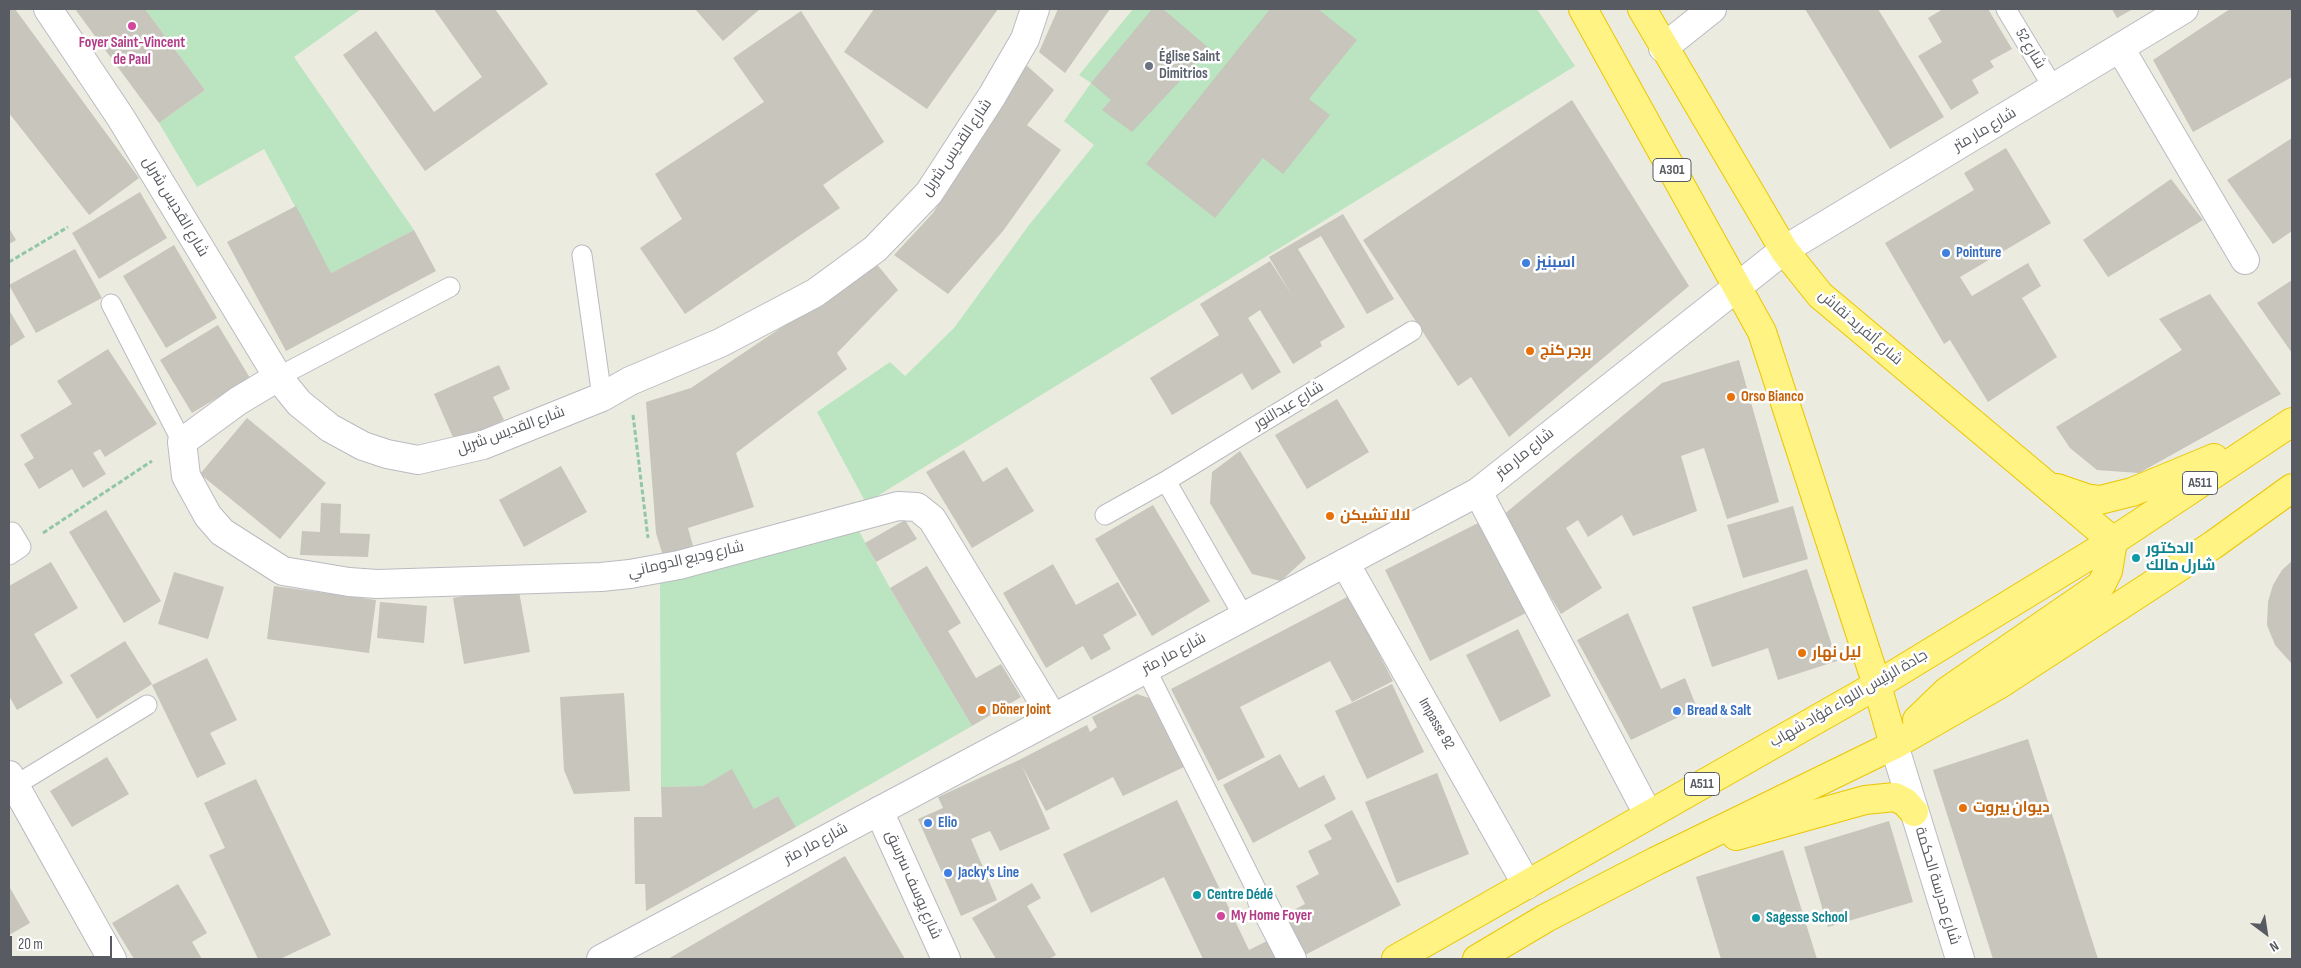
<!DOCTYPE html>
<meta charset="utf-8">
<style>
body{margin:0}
#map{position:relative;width:2301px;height:968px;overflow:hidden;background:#ecebdf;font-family:"Sofia Sans Condensed",sans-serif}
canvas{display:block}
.frame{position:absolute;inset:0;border:10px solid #585b61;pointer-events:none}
.north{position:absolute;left:2241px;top:908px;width:50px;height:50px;-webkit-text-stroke:4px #fff;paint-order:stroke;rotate:149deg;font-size:14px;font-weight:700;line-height:20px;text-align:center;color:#585b61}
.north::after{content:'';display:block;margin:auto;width:18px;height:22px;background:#585b61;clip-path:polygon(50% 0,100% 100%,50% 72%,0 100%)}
.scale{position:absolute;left:10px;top:936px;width:102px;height:22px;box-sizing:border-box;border:2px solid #585b61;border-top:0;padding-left:6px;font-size:15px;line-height:18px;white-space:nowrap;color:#585b61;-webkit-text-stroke:4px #fff;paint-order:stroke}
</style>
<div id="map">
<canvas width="2301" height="968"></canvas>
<div class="frame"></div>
<div class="north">N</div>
<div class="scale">20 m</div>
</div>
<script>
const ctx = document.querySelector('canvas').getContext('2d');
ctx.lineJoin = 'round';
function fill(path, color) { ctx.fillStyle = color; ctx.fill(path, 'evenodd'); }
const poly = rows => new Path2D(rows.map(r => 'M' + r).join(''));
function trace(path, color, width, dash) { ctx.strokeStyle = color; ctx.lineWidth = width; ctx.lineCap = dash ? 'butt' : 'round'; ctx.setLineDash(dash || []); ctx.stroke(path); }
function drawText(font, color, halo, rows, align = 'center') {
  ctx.font = font + ' "Sofia Sans Condensed",Cairo,sans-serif'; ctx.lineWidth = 5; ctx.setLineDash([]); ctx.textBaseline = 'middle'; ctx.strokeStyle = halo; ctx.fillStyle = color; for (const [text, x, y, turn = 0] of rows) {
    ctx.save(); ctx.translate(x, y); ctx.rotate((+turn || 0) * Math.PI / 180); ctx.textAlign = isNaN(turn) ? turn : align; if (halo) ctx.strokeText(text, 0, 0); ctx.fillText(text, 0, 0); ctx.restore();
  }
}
const green = poly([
 [145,9,361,9,294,57,414,230,331,273,264,149,197,187,159,123,205,90],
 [1133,9,1537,9,1575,66,866,503,817,412,890,362,905,376,954,328,1029,225,1094,145,1064,121,1091,83,1079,75],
 [859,531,890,588,972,726,796,827,778,796,754,809,732,770,703,786,661,787,660,580]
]);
const building = poly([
 [9,9,15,9,139,178,89,215,9,113],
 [75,9,145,9,205,90,159,123],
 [434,9,495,9,548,84,425,171,343,55,376,31,434,112,482,77],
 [695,9,760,9,723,41],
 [874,9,998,9,927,109,844,52],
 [1058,9,1110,9,1065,73,1039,52],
 [1152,9,1163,9,1210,49,1132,132,1102,110,1111,100,1091,83],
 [1270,9,1318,9,1357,40,1309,99,1330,115,1283,174,1263,158,1215,218,1146,164],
 [1805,9,1878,9,1944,117,1890,149],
 [1943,9,1988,9,2012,49,1990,61,1994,67,1972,80,1979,93,1951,110,1918,56,1942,42,1928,18],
 [2112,9,2133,9,2117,18],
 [2230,9,2292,9,2292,77,2193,132,2153,60],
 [801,11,884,142,823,185,840,208,685,314,640,248,682,219,655,174,764,102,733,58],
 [1025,64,1054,90,1027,125,1061,150,1003,231,948,294,894,255,933,213],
 [1572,100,1689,286,1509,437,1471,377,1458,386,1363,240],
 [2292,138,2292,231,2273,244,2227,180],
 [2006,148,2051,223,1960,277,1972,296,2028,263,2041,286,2022,298,2057,357,1988,402,1950,340,1944,344,1885,243,1974,190,1964,173],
 [2171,179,2203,220,2108,277,2083,240],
 [140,192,167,238,99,279,72,233],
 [296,206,331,273,414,230,436,271,286,351,227,242],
 [1343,214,1394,299,1367,314,1321,236,1298,249,1345,327,1320,342,1322,346,1293,364,1260,310,1248,318,1281,372,1252,390,1242,373,1172,415,1150,378,1219,335,1200,304,1270,261,1293,297,1269,257],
 [9,228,16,240,9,244],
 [174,245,217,318,166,348,123,276],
 [75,249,102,298,36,333,9,285],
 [875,262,898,290,837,353,847,369,736,453,754,507,688,528,693,546,663,556,656,533,646,402,691,388,860,275],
 [2292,280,2292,353,2257,303],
 [2210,294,2281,394,2139,473,2097,470,2070,448,2056,427,2182,350,2159,319],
 [9,310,25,337,9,347],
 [218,325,250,378,192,413,160,360],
 [108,349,157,424,105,457,100,449,93,453,106,474,83,488,72,469,39,489,24,464,34,458,20,435,72,404,57,381],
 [1739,360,1779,502,1727,519,1704,448,1681,456,1697,511,1633,536,1622,515,1588,537,1578,520,1566,528,1602,588,1561,614,1502,516,1662,383],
 [499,365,510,389,493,397,504,420,455,442,434,394],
 [1337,399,1369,452,1307,489,1275,435],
 [247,418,326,483,280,539,200,474],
 [964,450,983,482,1007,467,1034,511,972,548,926,472],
 [1240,451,1306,558,1281,581,1252,574,1210,503,1212,472],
 [561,466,587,512,524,547,499,500],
 [321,503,341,504,340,533,370,534,368,557,300,555,302,531,320,532],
 [1153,505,1210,601,1152,636,1095,539],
 [1793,506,1808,559,1743,578,1727,525],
 [106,510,161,601,124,623,69,532],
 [905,520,917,539,876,562,865,543],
 [1482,521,1528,612,1430,661,1385,570],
 [2292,561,2292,664,2275,645,2267,625,2268,602,2273,585,2282,570],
 [51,562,78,608,34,634,63,683,17,710,9,696,9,586],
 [1053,564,1076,605,1118,582,1137,615,1103,635,1111,649,1091,660,1083,646,1046,668,1003,593],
 [927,566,961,623,948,631,976,678,1001,664,1021,697,972,726,890,588],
 [1807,569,1837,661,1778,680,1768,648,1712,667,1692,607],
 [174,572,224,587,208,639,158,624],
 [274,586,376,600,369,653,267,639],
 [518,586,530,652,464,664,453,598],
 [1349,596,1393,681,1352,702,1330,661,1240,707,1265,757,1218,781,1171,689],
 [380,602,427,606,424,643,377,638],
 [1628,613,1661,689,1685,678,1697,708,1631,740,1577,640],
 [1518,629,1551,696,1500,722,1466,655],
 [125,641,152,684,97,719,70,675],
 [207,658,237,720,210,733,226,764,197,778,152,685],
 [1392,684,1424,752,1367,779,1335,711],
 [624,693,630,791,574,794,564,770,560,697],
 [1137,694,1149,698,1184,767,1123,796,1113,777,1046,811,1022,766,1050,829,1000,851,990,831,971,839,997,900,961,916,918,819,943,808,938,797,1019,760,1087,725,1090,732,1097,727,1092,717],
 [2028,739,2098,959,1993,959,1933,770],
 [1280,754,1299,788,1324,775,1336,799,1253,843,1223,785],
 [107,757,129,794,72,827,50,791],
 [732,769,754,809,778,796,796,827,646,911,645,884,635,884,634,817,662,817,661,787,703,786],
 [1437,773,1469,854,1397,883,1365,802],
 [256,779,331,935,280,959,258,959,209,855,225,848,204,803],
 [1177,800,1249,950,1269,940,1279,959,1203,959,1164,877,1091,913,1063,854],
 [1352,810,1401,905,1305,955,1285,915,1305,904,1296,886,1319,874,1308,851,1332,839,1324,825],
 [1889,821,1913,902,1828,927,1804,847],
 [1783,850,1817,959,1721,959,1696,877],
 [845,856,905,959,668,959],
 [1032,883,1041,898,1027,906,1056,955,1049,959,996,959,972,918],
 [178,884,207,933,192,942,202,959,134,959,112,923],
 [9,886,30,923,9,935]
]);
const path = poly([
 [9,262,68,227],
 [633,415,648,538],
 [43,533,152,461]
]);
const lane = poly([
 [2006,9,2054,89],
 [582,255,602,397],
 [111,304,182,442],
 [278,377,450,287],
 [1105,515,1166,481],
 [9,555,21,547,12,532],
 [1244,617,1166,481,1412,331],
 [1146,669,1262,901],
 [14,786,147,705]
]);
const street = poly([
 [48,9,121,118,278,377,299,403,330,428,363,446,387,454,418,460,483,445,602,397,630,381,720,343,815,293,875,249,929,193,992,96,1025,39,1035,9],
 [1663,48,1712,9],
 [2120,48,2245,260],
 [278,377,238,401,182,442,186,476,208,516,222,532,283,571,349,582,377,584,601,577,630,574,679,565,898,506,917,507,932,519,1053,718],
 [1478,492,1648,814],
 [1345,563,1527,885],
 [1894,745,1960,959],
 [9,775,112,959],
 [879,811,946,959],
 [1262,901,1292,959]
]);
const secondary = poly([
 [601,959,1478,492,1784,250,2184,9]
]);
const highway = poly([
 [1583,9,1762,332,1877,685,1894,745],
 [1642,9,1784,250,1820,295,2113,541],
 [2057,488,2086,498,2100,500,2132,492,2214,458],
 [1917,720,1947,691,2101,585,2108,571,2113,541],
 [1736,836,1865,800,1895,797,1905,802,1914,812],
 [1396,959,1877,685,2113,541,2292,422],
 [1477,959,1546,918,1656,861,1894,745,2000,684,2213,545,2292,488]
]);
const markers = [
 [132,26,5,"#d1479c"],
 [1149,66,5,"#6b7280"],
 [1946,253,5,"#3f7fe0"],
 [1526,263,5,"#3f7fe0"],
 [1530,351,5,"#e8710a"],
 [1731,397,5,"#e8710a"],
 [1330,516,5,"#e8710a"],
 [2136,558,5,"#0f9aa8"],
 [1802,653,5,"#e8710a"],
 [982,710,5,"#e8710a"],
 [1677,711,5,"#3f7fe0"],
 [1963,808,5,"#e8710a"],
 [928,823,5,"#3f7fe0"],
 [948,873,5,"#3f7fe0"],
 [1197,895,5,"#0f9aa8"],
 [1221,916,5,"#d1479c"],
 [1756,918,5,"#0f9aa8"]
];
const shields = [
 [1672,170,38],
 [2200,483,35],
 [1702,784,35]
];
const shieldNames = [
 ["A301",1672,170],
 ["A511",2200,483],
 ["A511",1702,784]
];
const hotelNames = [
 ["Foyer Saint-Vincent",132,43],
 ["de Paul",132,60],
 ["My Home Foyer",1231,916,"left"]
];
const streetNames = [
 ["شارع 52",2030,49,59],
 ["شارع مار متر",1985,130,-31],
 ["شارع القديس شربل",957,148,-56],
 ["شارع القديس شربل",175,207,59],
 ["شارع ألفريد نقاش",1860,328,41],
 ["شارع عبدالنور",1289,406,-31],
 ["شارع القديس شربل",511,431,-20],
 ["شارع مار متر",1525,454,-39],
 ["شارع وديع الدوماني",686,560,-13],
 ["شارع مار متر",1174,654,-28],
 ["جادة الرئيس اللواء فؤاد شهاب",1849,699,-30],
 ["Impasse 92",1436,724,60],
 ["شارع مار متر",816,844,-28],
 ["شارع يوسف سرسق",913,885,66],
 ["شارع مدرسة الحكمة",1937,886,73]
];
const worshipNames = [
 ["Église Saint",1159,57],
 ["Dimitrios",1159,74]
];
const shopNames = [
 ["Pointure",1956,253],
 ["اسبنيز",1536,263],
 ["Bread & Salt",1687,711],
 ["Elio",938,823],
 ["Jacky's Line",958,873]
];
const foodNames = [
 ["برجر كنج",1540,351],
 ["Orso Bianco",1741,397],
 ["لالا تشيكن",1340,516],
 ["ليل نهار",1812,653],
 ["Döner Joint",992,710],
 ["ديوان بيروت",1973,808]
];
const cultureNames = [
 ["الدكتور",2146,549],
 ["شارل مالك",2146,566],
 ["Centre Dédé",1207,895],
 ["Sagesse School",1766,918]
];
fill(green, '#bae5c0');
fill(building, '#c7c5bc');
trace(lane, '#babbc2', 21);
trace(street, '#babbc2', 30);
trace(secondary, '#babcc4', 30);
trace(highway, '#ebc600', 30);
trace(path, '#92c6a9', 3, [5, 2.5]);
trace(lane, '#fff', 19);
trace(street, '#fff', 28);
trace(secondary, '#fff', 28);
trace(highway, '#fff383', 28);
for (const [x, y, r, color] of markers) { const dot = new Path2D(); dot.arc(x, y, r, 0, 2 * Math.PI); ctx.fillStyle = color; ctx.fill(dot); trace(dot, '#fff', 2); }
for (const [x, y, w] of shields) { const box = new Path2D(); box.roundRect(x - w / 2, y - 11.5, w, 23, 4); ctx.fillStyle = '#fff'; ctx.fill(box); trace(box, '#585b61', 1); }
drawText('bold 14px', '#585b61', null, shieldNames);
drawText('bold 15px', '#b23c85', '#fff', hotelNames);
drawText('15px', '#585b61', '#fff', streetNames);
drawText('bold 15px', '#5b616d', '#fff', worshipNames, 'left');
drawText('bold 15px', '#366cbe', '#fff', shopNames, 'left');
drawText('bold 15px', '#c56008', '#fff', foodNames, 'left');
drawText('bold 15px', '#0d838f', '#fff', cultureNames, 'left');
</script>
